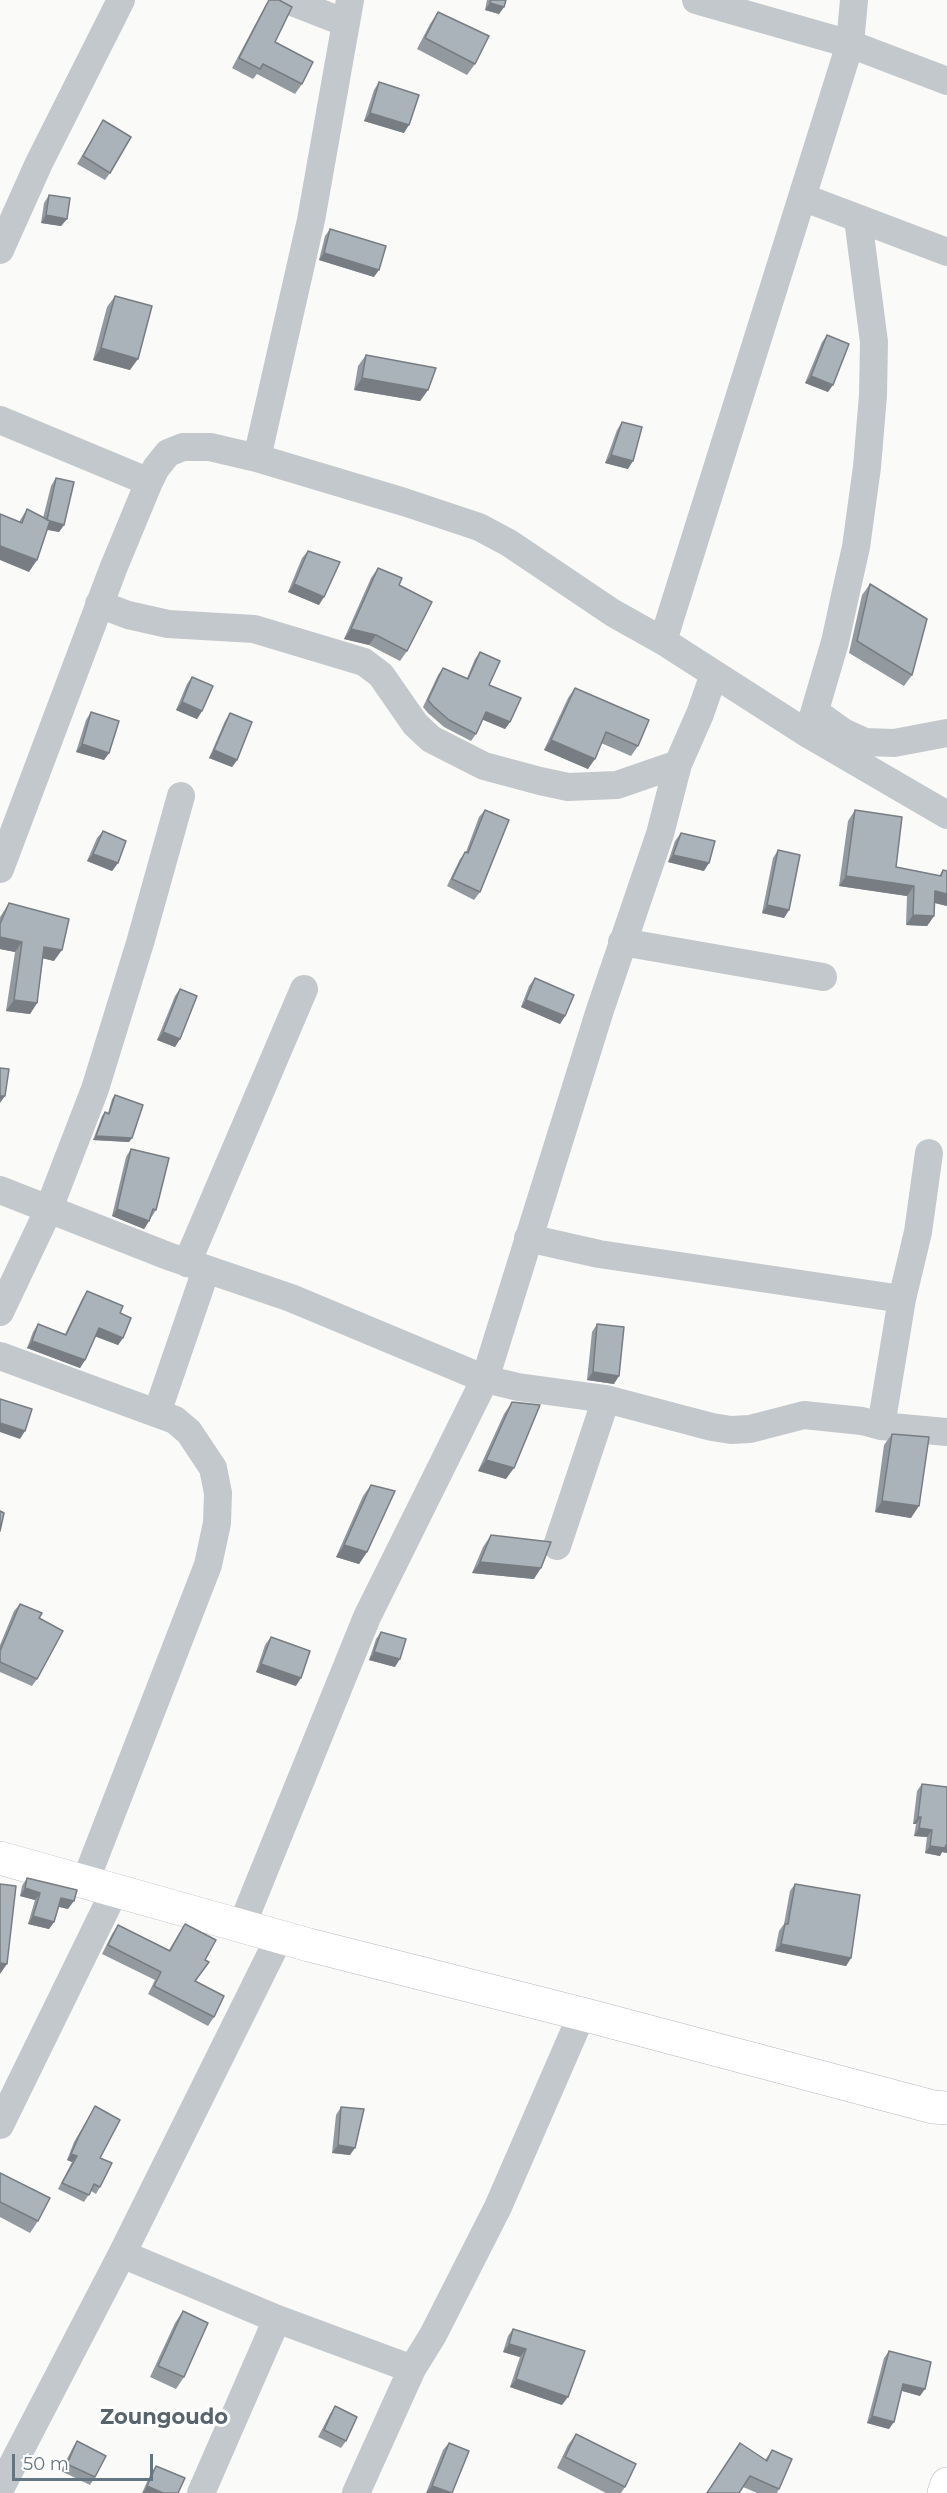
<!DOCTYPE html>
<style>
body{margin:0}
#map{position:relative;width:947px;height:2493px;overflow:hidden;background:#fafaf8;font-family:Montserrat,sans-serif}
canvas{display:block}
.scale{position:absolute;left:12px;top:2454px;width:141px;height:27px;box-sizing:border-box;border:3px solid #657683;border-top:0;padding-left:8px;font-size:18px;line-height:21px;white-space:nowrap;color:#657683;-webkit-text-stroke:4px #fff;paint-order:stroke}
</style>
<div id="map">
<canvas width="947" height="2493"></canvas>
<div class="scale">50 m</div>
</div>
<script>
const ctx = document.querySelector('canvas').getContext('2d');
ctx.lineJoin = 'round';
const poly = rows => new Path2D(rows.map(r => 'M' + r).join(''));
function trace(path, color, width, dash) { ctx.strokeStyle = color; ctx.lineWidth = width; ctx.lineCap = dash ? 'butt' : 'round'; ctx.setLineDash(dash || []); ctx.stroke(path); }
function fill(path, color) { ctx.fillStyle = color; ctx.fill(path, 'evenodd'); }
function drawText(font, color, halo, rows, align = 'center') {
  ctx.font = font + ' Montserrat,sans-serif'; ctx.lineWidth = 6; ctx.setLineDash([]); ctx.textBaseline = 'middle'; ctx.strokeStyle = halo; ctx.fillStyle = color; for (const [text, x, y, turn = 0] of rows) {
    ctx.save(); ctx.translate(x, y); ctx.rotate((+turn || 0) * Math.PI / 180); ctx.textAlign = isNaN(turn) ? turn : align; if (halo) ctx.strokeText(text, 0, 0); ctx.fillText(text, 0, 0); ctx.restore();
  }
}
const minor = poly([
 [287,0,346,23],
 [696,0,850,44,947,81],
 [802,197,947,252],
 [0,250,39,163,121,0],
 [0,420,149,482],
 [257,458,311,220,350,0],
 [99,604,128,615,168,624,254,629,364,662,381,675,415,724,431,739,484,766,540,781,568,787,617,785,678,764],
 [663,641,850,44,854,0],
 [815,712,843,732,865,742,894,743,947,733],
 [808,734,835,642,845,596,856,547,867,467,873,395,874,342,858,219],
 [0,869,113,569,149,482,156,468,168,453,183,447,210,447,257,458,404,502,479,527,509,543,613,613,663,641,808,734,947,815],
 [622,942,823,977],
 [0,1190,168,1256,291,1298,485,1379,518,1387,606,1399,712,1427,731,1430,750,1429,804,1415,862,1421,881,1426,947,1432],
 [528,1238,599,1254,902,1299],
 [187,1263,304,989],
 [0,1312,48,1211,95,1089,140,943,181,796],
 [0,1356,175,1420,189,1432,213,1468,218,1493,217,1523,208,1565,85,1882],
 [157,1413,206,1270],
 [881,1426,902,1299,918,1232,929,1153],
 [557,1546,606,1399],
 [242,1925,367,1617,485,1379,600,1010,660,834,678,764,700,714,714,674],
 [0,2125,115,1890],
 [122,2254,277,2319,412,2369],
 [0,2489,122,2254,280,1936],
 [201,2493,277,2319],
 [356,2493,412,2369,433,2335,498,2207,582,2014]
]);
const major = poly([
 [0,1858,309,1945,582,2014,933,2107,947,2108],
 [944,2493,947,2484]
]);
const wall = poly([
 [269,0,279,0,275,42,302,84,295,94,257,74,253,79,232,68,265,6],
 [487,0,506,0,504,7,499,14,485,10],
 [438,12,475,64,467,75,417,49,430,24],
 [379,82,404,133,364,121,374,90],
 [103,120,110,173,105,180,77,164],
 [49,195,67,219,61,226,41,223,44,203],
 [330,229,374,277,319,260,325,236],
 [115,296,130,370,93,360,107,307],
 [827,335,828,392,805,383,822,342],
 [366,355,428,390,420,401,354,390,358,366],
 [622,422,628,469,605,463,617,430],
 [56,478,64,525,59,532,47,530,29,572,19,522,27,509,43,518,51,486],
 [308,551,319,605,288,592,302,558],
 [378,568,399,585,407,651,400,661,369,645,344,639,371,578],
 [870,584,912,675,904,686,849,653,862,595],
 [480,652,489,685,510,722,505,729,482,719,476,734,471,741,444,727,428,713,423,707,438,675,443,668,467,678,475,659],
 [192,677,202,711,197,719,176,710,187,684],
 [575,688,638,746,631,756,601,743,588,769,544,750,568,698],
 [91,712,109,753,104,760,76,752,86,720],
 [230,713,237,760,232,767,209,758,225,721],
 [485,810,480,892,474,900,447,886,460,859,466,852,479,817],
 [855,810,896,867,939,876,943,870,947,906,934,903,934,916,927,926,906,925,907,896,839,886,848,821],
 [103,831,118,863,112,871,87,861,97,838],
 [681,833,704,871,668,862,675,841],
 [778,850,789,910,784,918,762,913,773,858],
 [9,903,54,961,43,958,37,1003,30,1014,6,1011,15,952,0,949,0,917],
 [535,978,565,1016,560,1024,521,1007,529,986],
 [180,989,180,1039,175,1047,157,1040,175,996],
 [115,1095,132,1138,129,1142,93,1140,102,1116,105,1112,108,1113,112,1099],
 [131,1149,156,1210,144,1229,112,1216,126,1157],
 [87,1291,120,1313,123,1338,118,1345,95,1336,85,1360,80,1368,27,1348,33,1332,38,1324,65,1334,82,1299],
 [597,1324,614,1384,587,1380,592,1332],
 [512,1402,506,1479,478,1471,504,1414],
 [892,1434,911,1518,875,1512,884,1445],
 [371,1485,367,1552,359,1564,336,1557,363,1496],
 [491,1535,534,1579,472,1573,483,1547],
 [20,1604,39,1618,37,1679,32,1686,0,1672,0,1645,14,1611],
 [381,1632,395,1667,369,1660,376,1639],
 [271,1637,296,1686,256,1672,265,1645],
 [922,1784,947,1787,947,1853,942,1852,940,1856,925,1853,927,1837,914,1836,916,1824,913,1824,917,1791],
 [27,1878,68,1909,59,1907,54,1922,49,1929,28,1924,35,1900,20,1896,22,1886],
 [795,1884,851,1958,846,1966,775,1951,779,1931,784,1924,790,1891],
 [185,1924,205,1960,209,1962,195,1981,214,2017,208,2026,148,1994,155,1980,102,1954,112,1934,118,1925,169,1950,179,1933],
 [95,2106,100,2187,96,2194,91,2191,84,2202,58,2189,72,2162,67,2160,74,2142],
 [341,2107,350,2155,332,2153,336,2115],
 [0,2173,38,2221,30,2233,0,2217],
 [183,2311,184,2377,176,2389,150,2377,175,2323],
 [513,2329,562,2405,510,2387,520,2357,503,2352,508,2336],
 [889,2351,920,2396,902,2391,889,2429,867,2423,884,2358],
 [335,2406,346,2441,341,2448,318,2437,330,2414],
 [576,2434,625,2487,621,2493,606,2493,557,2468,568,2445],
 [77,2441,95,2477,90,2485,61,2471,72,2449],
 [449,2443,452,2493,426,2493,443,2450],
 [772,2450,779,2489,777,2493,757,2493,743,2487,706,2493,765,2460],
 [156,2466,178,2493,142,2493,151,2473]
]);
const shadedWall = poly([
 [490,3,504,7,499,14,485,10],
 [370,113,409,125,404,133,364,121],
 [46,215,67,219,61,226,41,223],
 [324,253,379,270,374,277,319,260],
 [101,348,138,359,130,370,93,360],
 [811,376,833,385,828,392,805,383],
 [362,378,428,390,420,401,354,390],
 [611,455,633,461,628,469,605,463],
 [46,521,64,525,59,532,41,528],
 [0,546,37,560,29,572,0,560],
 [294,584,324,597,319,605,288,592],
 [351,629,376,635,369,645,344,639],
 [182,702,202,711,197,719,176,710],
 [486,712,510,722,505,729,481,719],
 [551,740,595,759,588,769,544,750],
 [82,744,109,753,104,760,76,752],
 [214,750,237,760,232,767,209,758],
 [93,854,118,863,112,871,87,861],
 [673,855,709,863,704,871,668,862],
 [846,876,914,886,907,896,839,886],
 [935,891,947,894,947,906,928,901],
 [767,905,789,910,784,918,762,913],
 [913,915,934,916,927,926,906,925],
 [0,937,22,942,15,952,0,949],
 [44,947,62,950,54,961,37,957],
 [14,1000,37,1003,30,1014,6,1011],
 [526,1000,565,1016,560,1024,521,1007],
 [163,1032,180,1039,175,1047,157,1040],
 [0,1096,5,1096,0,1103],
 [96,1136,132,1138,129,1142,93,1140],
 [117,1209,149,1221,144,1229,112,1216],
 [99,1328,123,1338,118,1345,94,1336],
 [32,1341,85,1360,80,1368,27,1348],
 [593,1372,619,1376,614,1384,587,1380],
 [0,1423,25,1431,20,1439,0,1432],
 [486,1460,514,1468,506,1479,478,1471],
 [882,1501,919,1506,911,1518,875,1512],
 [344,1545,367,1552,359,1564,336,1557],
 [480,1562,541,1568,534,1579,472,1573],
 [374,1652,400,1659,395,1667,369,1660],
 [261,1664,301,1678,296,1686,256,1672],
 [918,1817,921,1817,916,1824,913,1824],
 [919,1828,932,1830,927,1837,914,1836],
 [946,1845,947,1845,947,1853,942,1852,940,1856,925,1853,930,1846],
 [25,1888,40,1893,35,1900,20,1896],
 [61,1898,74,1901,68,1909,56,1906],
 [33,1916,54,1922,49,1929,28,1924],
 [781,1944,851,1958,846,1966,775,1951],
 [0,1963,7,1964,0,1974],
 [338,2145,355,2148,350,2155,332,2153],
 [71,2154,77,2156,72,2162,67,2160],
 [509,2344,526,2349,520,2357,503,2352],
 [516,2379,568,2397,562,2405,510,2387],
 [903,2384,925,2389,920,2396,899,2390],
 [872,2416,894,2422,889,2429,867,2423],
 [147,2486,163,2493,143,2493],
 [432,2486,450,2493,426,2493]
]);
const building = poly([
 [269,0,279,0,292,7,275,42,313,62,302,84,263,64,260,69,239,58,269,0],
 [491,0,506,0,504,7,490,3,491,0],
 [438,12,489,36,475,64,425,38,438,12],
 [379,82,419,95,409,125,370,113,379,82],
 [103,120,131,137,110,173,83,156,103,120],
 [49,195,70,198,67,219,46,215,49,195],
 [330,229,386,246,379,270,324,253,330,229],
 [115,296,152,306,138,359,101,348,115,296],
 [827,335,849,344,833,385,811,376,827,335],
 [366,355,436,368,428,390,362,378,366,355],
 [622,422,642,427,633,461,611,455,622,422],
 [56,478,74,482,64,525,47,520,56,478],
 [27,509,50,521,37,560,0,546,0,514,22,523,27,509],
 [308,551,340,562,324,597,294,584,308,551],
 [378,568,402,578,399,585,432,602,407,651,376,635,351,629,378,568],
 [870,584,927,619,912,675,857,641,870,584],
 [480,652,500,661,489,685,521,698,510,722,486,712,476,734,449,720,433,706,428,700,443,668,468,679,480,652],
 [192,677,213,686,202,711,182,702,192,677],
 [575,688,649,720,638,746,606,732,595,759,551,740,575,688],
 [91,712,119,721,109,753,82,744,91,712],
 [230,713,252,722,237,760,214,750,230,713],
 [485,810,509,820,480,892,452,879,465,852,468,853,485,810],
 [855,810,902,817,896,867,941,876,943,870,947,871,947,894,935,891,934,916,913,915,914,886,846,876,855,810],
 [103,831,126,841,118,863,93,854,103,831],
 [681,833,715,841,709,863,673,855,681,833],
 [778,850,800,855,789,910,767,905,778,850],
 [9,903,69,919,62,950,44,947,37,1003,14,1000,22,942,0,937,0,924,9,903],
 [535,978,574,995,565,1016,526,1000,535,978],
 [180,989,197,996,180,1039,163,1032,180,989],
 [0,1068,9,1069,5,1096,0,1096,0,1068],
 [115,1095,143,1105,132,1138,96,1136,105,1112,109,1114,115,1095],
 [131,1149,169,1158,156,1210,153,1209,149,1221,117,1209,131,1149],
 [87,1291,123,1306,120,1313,131,1318,123,1338,99,1328,85,1360,32,1341,38,1324,66,1335,87,1291],
 [597,1324,624,1327,619,1376,593,1372,597,1324],
 [0,1399,32,1409,25,1431,0,1423,0,1399],
 [512,1402,540,1405,514,1468,486,1460,512,1402],
 [892,1434,929,1437,919,1506,882,1501,892,1434],
 [371,1485,395,1491,367,1552,344,1545,371,1485],
 [0,1511,4,1513,0,1531,0,1511],
 [491,1535,551,1542,541,1568,480,1562,491,1535],
 [20,1604,42,1613,39,1618,63,1631,37,1679,0,1662,0,1651,20,1604],
 [381,1632,406,1639,400,1659,374,1652,381,1632],
 [271,1637,310,1651,301,1678,261,1664,271,1637],
 [922,1784,947,1787,947,1845,946,1845,945,1848,930,1846,932,1830,919,1828,921,1817,918,1817,922,1784],
 [27,1878,77,1890,74,1901,61,1898,54,1922,33,1916,40,1893,25,1888,27,1878],
 [0,1884,16,1886,7,1964,0,1963,0,1884],
 [795,1884,860,1895,851,1958,781,1944,785,1924,788,1924,795,1884],
 [185,1924,216,1940,205,1960,209,1962,195,1981,224,1996,214,2017,154,1986,161,1972,108,1945,118,1925,170,1951,185,1924],
 [95,2106,120,2120,100,2158,112,2163,100,2187,94,2184,89,2195,62,2183,77,2156,71,2154,79,2136,95,2106],
 [341,2107,364,2109,355,2148,338,2145,341,2107],
 [0,2173,50,2198,38,2221,0,2202,0,2173],
 [183,2311,208,2323,184,2377,158,2366,183,2311],
 [513,2329,585,2351,568,2397,516,2379,526,2349,509,2344,513,2329],
 [889,2351,931,2362,925,2389,903,2384,894,2422,872,2416,889,2351],
 [335,2406,357,2417,346,2441,324,2430,335,2406],
 [576,2434,636,2464,625,2487,565,2457,576,2434],
 [77,2441,106,2456,95,2477,67,2464,77,2441],
 [449,2443,469,2451,452,2493,432,2486,449,2443],
 [740,2443,767,2461,772,2450,792,2459,779,2489,750,2476,739,2493,707,2493,740,2443],
 [156,2466,185,2478,178,2493,163,2493,147,2486,156,2466]
]);
const neighbourhoodNames = [
 ["Zoungoudo",164,2418]
];
trace(major, '#b5babe', 34);
trace(minor, '#c3c8cc', 28);
trace(major, '#fff', 33);
fill(wall, '#929a9f');
fill(shadedWall, '#777d82');
fill(building, '#aab3b9');
trace(building, '#777d82', 1.5);
drawText('bold 21px', '#57646e', '#fff', neighbourhoodNames);
</script>
